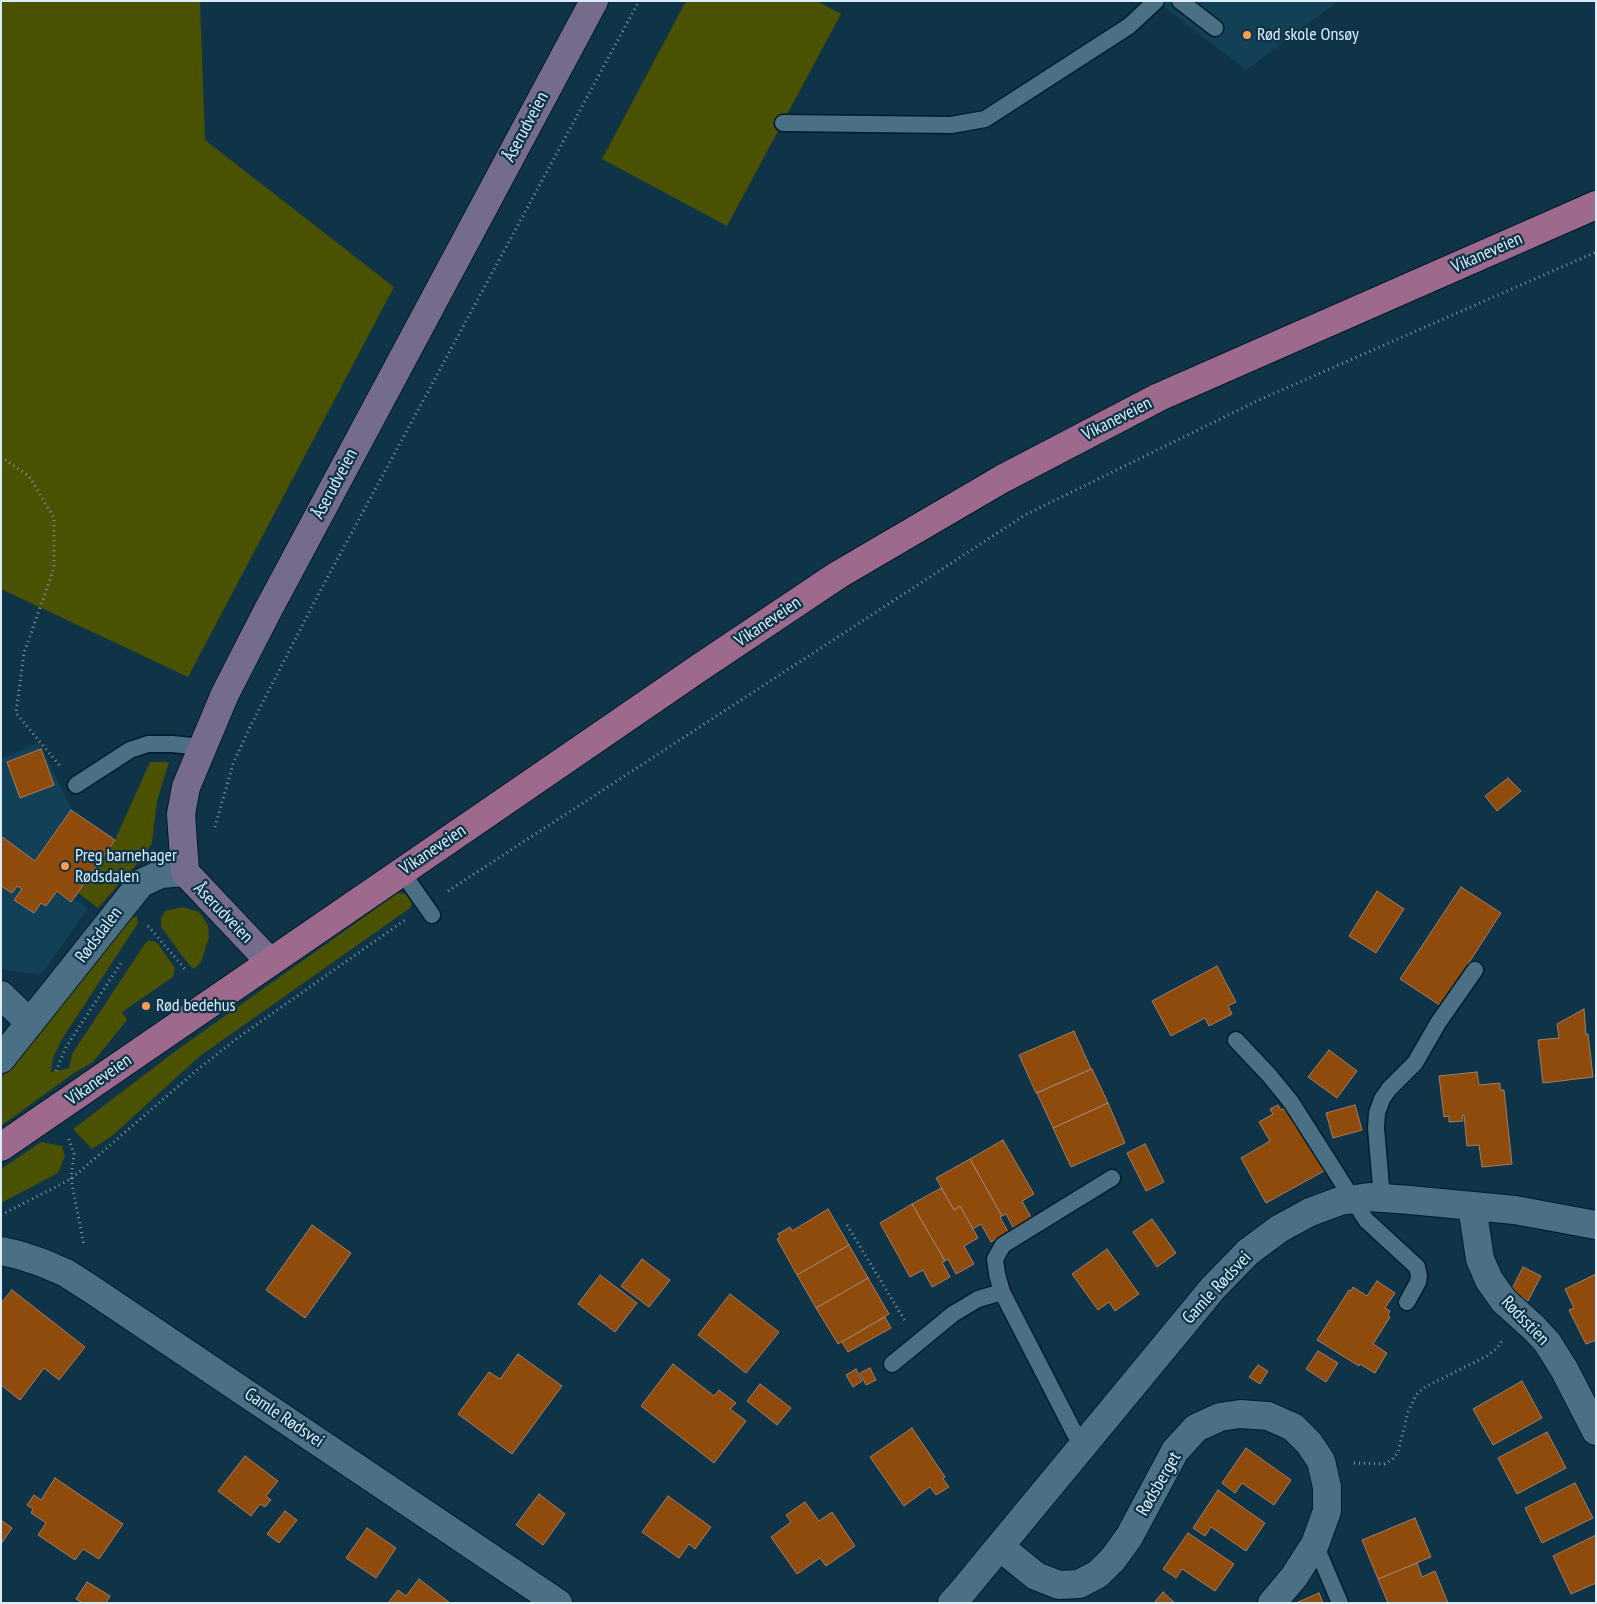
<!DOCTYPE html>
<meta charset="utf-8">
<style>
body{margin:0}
#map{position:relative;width:1597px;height:1604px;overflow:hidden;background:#0f3448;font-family:"PT Sans Narrow",sans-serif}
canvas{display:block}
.frame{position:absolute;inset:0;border:2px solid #d9edfa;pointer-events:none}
</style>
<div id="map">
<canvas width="1597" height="1604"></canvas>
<div class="frame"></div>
</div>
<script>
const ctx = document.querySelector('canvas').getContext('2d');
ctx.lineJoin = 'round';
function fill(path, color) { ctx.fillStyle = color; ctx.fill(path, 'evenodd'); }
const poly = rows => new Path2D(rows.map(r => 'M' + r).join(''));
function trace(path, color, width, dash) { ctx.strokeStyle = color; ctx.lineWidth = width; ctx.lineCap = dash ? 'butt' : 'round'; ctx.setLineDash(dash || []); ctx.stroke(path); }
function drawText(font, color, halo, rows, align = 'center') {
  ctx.font = font + ' "PT Sans Narrow",sans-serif'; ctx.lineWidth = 4.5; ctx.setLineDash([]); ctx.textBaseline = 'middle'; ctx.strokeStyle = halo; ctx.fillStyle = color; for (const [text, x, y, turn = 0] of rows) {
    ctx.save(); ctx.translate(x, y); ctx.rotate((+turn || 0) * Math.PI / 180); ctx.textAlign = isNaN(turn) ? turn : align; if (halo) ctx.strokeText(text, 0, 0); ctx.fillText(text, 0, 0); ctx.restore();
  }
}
const built = poly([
 [1157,1,1338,1,1246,70],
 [39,742,72,810,113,837,75,900,88,908,41,975,5,970,1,966,1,759]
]);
const green = poly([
 [1,1,200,1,205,140,394,287,188,677,1,589],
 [686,1,817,1,841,14,727,226,602,159],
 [150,762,169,762,157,801,152,843,143,857,98,908,78,893,115,840],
 [398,893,407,894,413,899,410,908,200,1056,112,1136,92,1149,73,1129,177,1050],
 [183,907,199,912,208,925,209,937,201,962,194,969,189,965,161,927,161,919,165,911],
 [137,916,138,923,62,1039,53,1058,51,1072,69,1068,72,1054,144,945,148,941,154,941,158,944,175,968,173,977,122,1012,127,1020,93,1062,74,1073,1,1126,1,1078,118,928,125,920],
 [41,1142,62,1146,65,1156,58,1173,1,1203,1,1169]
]);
const building = poly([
 [41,749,54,785,20,798,7,762,41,749],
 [1508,778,1521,791,1497,811,1485,796,1508,778],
 [71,810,115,840,71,902,57,891,46,906,41,903,34,913,14,900,22,889,17,886,12,893,1,886,1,836,35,861,71,810],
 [1461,887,1501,913,1441,1006,1400,979,1461,887],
 [1377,891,1404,909,1376,953,1349,936,1377,891],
 [1217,966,1236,1002,1228,1006,1232,1014,1209,1026,1205,1018,1171,1036,1152,1001,1217,966],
 [1584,1009,1586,1035,1588,1034,1593,1077,1543,1083,1538,1040,1559,1038,1557,1024,1584,1009],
 [1074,1031,1091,1069,1036,1093,1019,1055,1074,1031],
 [1329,1050,1357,1071,1337,1098,1308,1077,1329,1050],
 [1092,1069,1108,1103,1053,1128,1037,1093,1092,1069],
 [1477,1072,1479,1085,1500,1083,1500,1090,1504,1090,1512,1164,1482,1167,1479,1145,1467,1146,1464,1115,1462,1115,1463,1121,1449,1122,1449,1116,1444,1117,1439,1076,1477,1072],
 [1108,1103,1125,1143,1071,1167,1053,1128,1108,1103],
 [1278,1105,1281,1110,1285,1108,1296,1127,1299,1126,1324,1171,1266,1203,1241,1158,1270,1141,1259,1122,1273,1114,1270,1109,1278,1105],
 [1355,1105,1362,1130,1333,1138,1326,1113,1355,1105],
 [1003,1140,1034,1194,1022,1201,1032,1219,1014,1229,1006,1214,1002,1216,970,1159,1003,1140],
 [1145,1144,1164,1182,1146,1191,1127,1153,1145,1144],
 [970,1159,1002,1216,1000,1217,1008,1232,991,1242,981,1224,973,1229,960,1206,954,1210,936,1178,970,1159],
 [941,1188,954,1210,960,1206,978,1238,964,1246,974,1264,956,1274,948,1259,945,1261,912,1204,941,1188],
 [912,1204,945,1261,942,1262,950,1277,932,1287,923,1270,910,1277,880,1223,912,1204],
 [828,1209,849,1245,797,1275,777,1239,780,1237,778,1234,790,1227,792,1231,828,1209],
 [1152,1219,1176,1253,1157,1267,1133,1232,1152,1219],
 [312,1225,351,1253,305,1318,266,1290,312,1225],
 [849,1245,868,1278,816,1308,797,1275,849,1245],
 [1107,1249,1139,1294,1115,1311,1109,1302,1098,1310,1072,1274,1107,1249],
 [642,1259,670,1280,649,1307,621,1286,642,1259],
 [1523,1267,1541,1276,1528,1301,1511,1291,1523,1267],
 [1596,1274,1596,1340,1586,1344,1569,1310,1574,1308,1565,1289,1596,1274],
 [600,1275,637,1303,615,1332,578,1304,600,1275],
 [868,1278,889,1314,838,1344,816,1308,868,1278],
 [1377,1281,1395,1293,1385,1308,1390,1311,1388,1315,1390,1317,1373,1344,1387,1353,1375,1373,1360,1364,1359,1366,1317,1340,1349,1290,1351,1291,1353,1287,1367,1296,1377,1281],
 [12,1290,85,1347,59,1380,44,1368,20,1400,1,1385,1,1303,12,1290],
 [730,1294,779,1332,746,1373,698,1335,730,1294],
 [885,1317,891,1328,848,1352,842,1342,885,1317],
 [1318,1351,1338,1363,1326,1382,1306,1369,1318,1351],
 [518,1354,562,1386,512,1454,458,1414,489,1372,500,1379,518,1354],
 [673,1364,714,1396,719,1390,736,1403,730,1409,746,1421,714,1463,641,1406,673,1364],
 [1258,1365,1268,1371,1260,1384,1249,1377,1258,1365],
 [870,1368,876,1380,866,1385,860,1373,870,1368],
 [856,1369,862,1381,853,1387,846,1375,856,1369],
 [1522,1381,1542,1418,1493,1445,1473,1409,1522,1381],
 [760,1384,791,1408,777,1425,747,1401,760,1384],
 [912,1428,945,1477,943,1479,949,1487,936,1495,930,1487,904,1506,870,1457,912,1428],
 [1547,1432,1566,1468,1517,1494,1498,1458,1547,1432],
 [1246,1448,1291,1480,1274,1505,1242,1483,1235,1493,1222,1483,1246,1448],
 [245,1456,278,1481,266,1496,271,1500,265,1507,260,1504,251,1516,218,1491,245,1456],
 [55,1478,123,1524,99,1559,83,1549,75,1560,38,1535,46,1523,31,1513,33,1509,27,1505,34,1495,41,1500,55,1478],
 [1575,1483,1593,1518,1542,1543,1525,1508,1575,1483],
 [1218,1490,1265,1523,1246,1551,1211,1527,1205,1536,1193,1528,1218,1490],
 [539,1494,565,1514,543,1545,516,1525,539,1494],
 [668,1496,711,1527,695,1549,689,1544,679,1558,642,1532,668,1496],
 [805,1502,819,1521,832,1512,855,1546,826,1566,820,1558,797,1574,771,1537,791,1522,786,1515,805,1502],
 [285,1511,297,1520,279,1543,267,1534,285,1511],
 [1415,1518,1431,1557,1378,1579,1362,1540,1415,1518],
 [1,1520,12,1528,1,1544,1,1520],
 [367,1528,396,1548,376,1578,346,1558,367,1528],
 [1188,1533,1234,1564,1215,1591,1182,1569,1176,1578,1163,1569,1188,1533],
 [1596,1535,1596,1583,1571,1594,1553,1556,1596,1535],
 [1417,1563,1422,1577,1435,1571,1448,1603,1388,1603,1378,1579,1417,1563],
 [419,1579,450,1603,388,1603,398,1590,406,1596,419,1579],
 [87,1582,110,1596,106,1603,83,1603,76,1599,87,1582],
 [1163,1592,1175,1603,1154,1603,1163,1592],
 [1319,1593,1323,1603,1296,1603,1319,1593]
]);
const path = poly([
 [1,457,29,476,54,518,54,568,24,653,16,713,60,766],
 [215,827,233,764,250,727,317,597,639,1],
 [448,891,1025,515,1259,400,1596,252],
 [148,926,185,969],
 [56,1071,66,1047,121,963],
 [69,1139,74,1154,71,1179,84,1246],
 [1,1215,71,1179,197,1070,239,1037,405,920],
 [847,1225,905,1321],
 [1354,1463,1384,1464,1392,1460,1398,1452,1408,1412,1416,1395,1425,1387,1487,1356,1497,1348,1502,1341]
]);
const lane = poly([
 [1180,1,1215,28],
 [783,123,951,125,985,119,1129,26,1156,1],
 [76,785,130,750,148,744,172,744,202,747],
 [402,872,432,915],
 [1236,1040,1269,1075,1291,1102,1366,1220,1417,1267,1419,1276,1418,1282,1407,1302],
 [1382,1198,1376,1128,1377,1113,1382,1099,1389,1089,1415,1063,1438,1023,1475,970],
 [892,1364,953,1314,978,1299,1002,1292],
 [1085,1443,1075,1434,1002,1292,997,1274,995,1259,1003,1245,1112,1178],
 [1315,1544,1340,1603]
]);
const street = poly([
 [1,995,30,1023],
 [1,1059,141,883,161,874,185,872],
 [1472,1206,1480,1259,1489,1280,1504,1301,1534,1328,1547,1342,1564,1369,1596,1431],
 [1,1251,19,1255,43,1263,66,1273,91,1289,558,1603],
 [1000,1547,1036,1576,1059,1585,1079,1584,1098,1574,1113,1559,1129,1537,1175,1451,1196,1428,1220,1417,1240,1414,1268,1416,1293,1427,1309,1443,1321,1461,1327,1487,1327,1511,1315,1544,1294,1577,1272,1603],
 [952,1603,962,1592,1213,1288,1248,1252,1279,1229,1310,1212,1340,1201,1369,1197,1410,1200,1515,1210,1596,1225]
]);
const secondary = poly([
 [270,962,185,872,181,814,186,787,225,694,267,612,594,1]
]);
const primary = poly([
 [1,1147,699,668,838,575,1002,479,1159,397,1596,205]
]);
const markers = [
 [1247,35,5,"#fd9d54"],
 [65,866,5,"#fd9d54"],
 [146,1006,5,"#fd9d54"]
];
const poiNames = [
 ["Rød skole Onsøy",1257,35],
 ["Preg barnehager",75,856],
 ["Rødsdalen",75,877],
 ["Rød bedehus",156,1006]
];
const streetNames = [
 ["Åserudveien",526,127,-62],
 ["Vikaneveien",1487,253,-24],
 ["Vikaneveien",1117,419,-27],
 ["Åserudveien",335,484,-62],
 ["Vikaneveien",768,622,-34],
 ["Vikaneveien",433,850,-34],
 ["Åserudveien",223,913,46],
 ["Rødsdalen",99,935,-53],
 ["Vikaneveien",99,1080,-35],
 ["Gamle Rødsvei",1217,1288,-47],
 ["Rødsstien",1525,1321,46],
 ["Gamle Rødsvei",284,1418,34],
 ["Rødsberget",1159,1484,-60]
];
fill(built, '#124157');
fill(green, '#4a5100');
fill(building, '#8f4b0b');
trace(building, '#a07e67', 1);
trace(lane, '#011b29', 19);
trace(street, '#011b29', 30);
trace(secondary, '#011b29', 30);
trace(primary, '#011b29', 30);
trace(path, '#7b97a8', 3, [1, 4]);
trace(lane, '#4b6f85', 16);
trace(street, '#4b6f85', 28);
trace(secondary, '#746c8a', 28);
trace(primary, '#9d6a8e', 28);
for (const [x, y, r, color] of markers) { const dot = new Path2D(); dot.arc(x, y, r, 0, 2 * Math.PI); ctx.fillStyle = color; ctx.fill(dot); trace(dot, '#0f3448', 2); }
drawText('18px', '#d9edfa', '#0f3448', poiNames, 'left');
drawText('18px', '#d9edfa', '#0f3448', streetNames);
</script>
